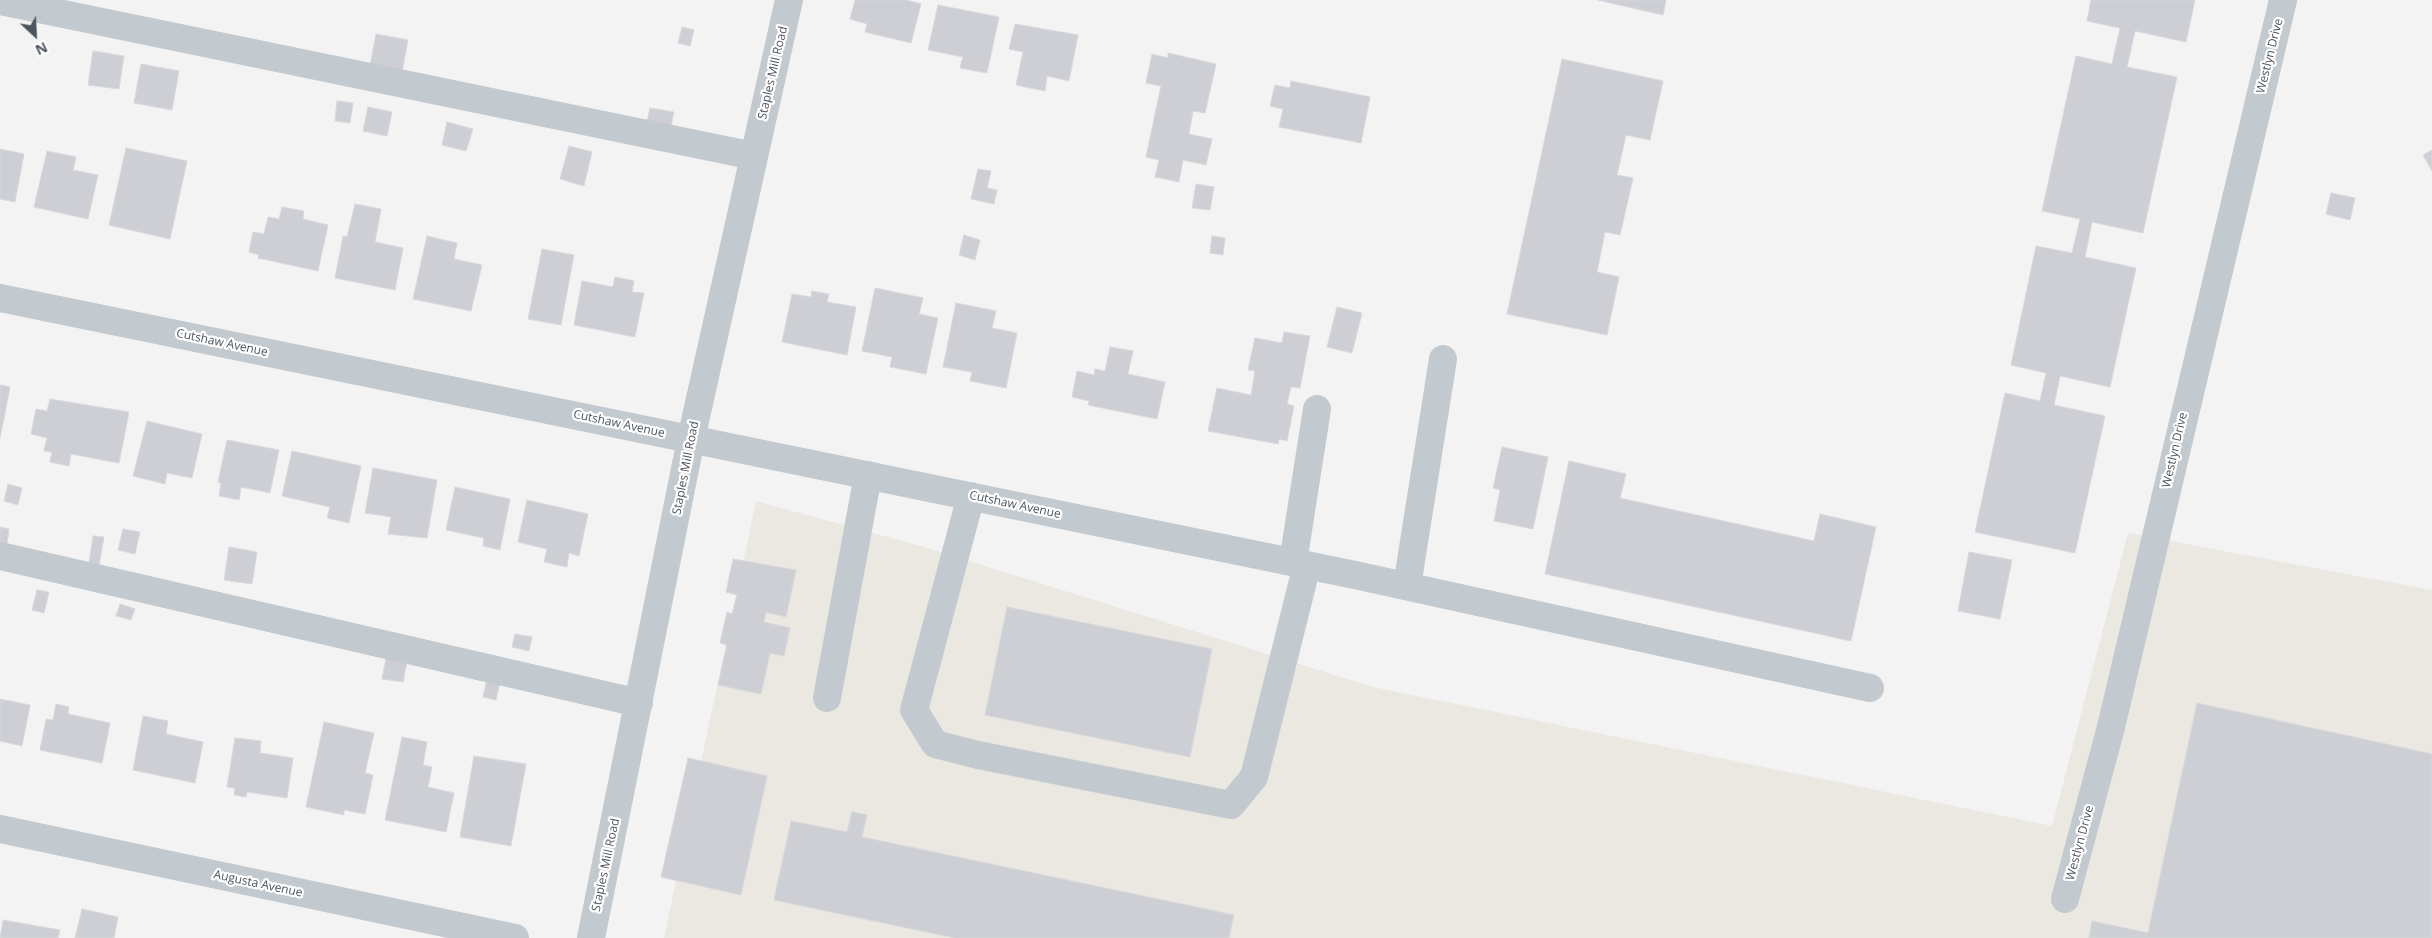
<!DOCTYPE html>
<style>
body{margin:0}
#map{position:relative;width:2432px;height:938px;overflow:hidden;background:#f4f3f3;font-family:"Open Sans",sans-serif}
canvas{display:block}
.north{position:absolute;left:10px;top:10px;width:50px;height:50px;-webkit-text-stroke:4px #fff;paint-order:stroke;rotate:155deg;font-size:14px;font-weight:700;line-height:20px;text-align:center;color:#4c545d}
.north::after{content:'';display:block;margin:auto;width:18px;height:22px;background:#4c545d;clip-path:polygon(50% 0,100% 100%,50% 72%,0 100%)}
</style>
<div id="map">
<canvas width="2432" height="938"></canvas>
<div class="north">N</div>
</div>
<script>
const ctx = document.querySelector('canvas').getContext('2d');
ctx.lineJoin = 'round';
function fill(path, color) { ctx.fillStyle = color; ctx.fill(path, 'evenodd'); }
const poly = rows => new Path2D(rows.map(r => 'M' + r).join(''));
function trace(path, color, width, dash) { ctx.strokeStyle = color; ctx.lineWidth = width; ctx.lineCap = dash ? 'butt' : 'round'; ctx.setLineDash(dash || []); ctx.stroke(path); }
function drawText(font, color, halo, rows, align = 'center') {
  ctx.font = font + ' "Open Sans",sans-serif'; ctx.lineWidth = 4.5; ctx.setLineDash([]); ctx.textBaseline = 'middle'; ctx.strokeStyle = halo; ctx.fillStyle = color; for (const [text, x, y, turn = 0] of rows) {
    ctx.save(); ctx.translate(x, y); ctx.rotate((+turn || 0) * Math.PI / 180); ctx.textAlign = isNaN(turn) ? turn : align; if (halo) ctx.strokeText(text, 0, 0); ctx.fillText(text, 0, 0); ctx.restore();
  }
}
const commercial = poly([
 [756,501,921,546,1373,687,2052,826,2128,533,2432,590,2432,938,664,938]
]);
const building = poly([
 [855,0,906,0,921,4,911,43,865,32,867,24,850,19,855,0],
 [1598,0,1666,0,1663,15,1598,0],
 [2091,0,2195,0,2186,42,2135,31,2127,67,2177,77,2143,233,2092,222,2085,257,2136,268,2110,387,2060,376,2054,405,2105,416,2075,553,1975,532,2005,393,2040,401,2046,373,2011,365,2036,246,2072,253,2080,219,2042,211,2076,56,2112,64,2120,28,2087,21,2091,0],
 [938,5,999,17,987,73,960,68,963,57,928,50,938,5],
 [1015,24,1078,35,1069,81,1047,76,1045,91,1016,85,1023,52,1009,49,1015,24],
 [682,27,694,30,690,46,678,43,682,27],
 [376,34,408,40,401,77,369,71,376,34],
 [93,51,124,56,119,89,88,85,93,51],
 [1168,53,1216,64,1205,113,1193,111,1189,134,1212,139,1206,165,1183,160,1179,182,1155,177,1159,160,1146,157,1161,86,1146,83,1152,54,1168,58,1168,53],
 [1562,59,1663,81,1650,140,1626,135,1617,175,1633,178,1620,235,1605,232,1597,272,1619,277,1607,335,1507,314,1562,59],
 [141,64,179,71,172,110,134,103,141,64],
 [1291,81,1370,97,1361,143,1279,127,1283,109,1270,106,1275,85,1290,88,1291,81],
 [337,101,353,103,350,123,335,121,337,101],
 [368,107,392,112,387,136,363,131,368,107],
 [650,108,674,112,671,126,647,122,650,108],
 [447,122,473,129,466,151,442,145,447,122],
 [569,146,592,152,584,186,560,179,569,146],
 [126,148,187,161,170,239,109,225,126,148],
 [0,149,24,154,15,202,0,199,0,149],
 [2432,150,2432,171,2423,155,2432,150],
 [47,151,76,157,73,170,98,175,88,219,34,207,47,151],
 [978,169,991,171,987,188,997,190,994,204,971,199,978,169],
 [1196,184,1214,187,1210,210,1192,208,1196,184],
 [2331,193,2355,198,2350,220,2326,214,2331,193],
 [355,204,381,209,375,242,403,248,395,290,335,278,343,236,347,237,355,204],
 [282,207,304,211,303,219,328,225,318,271,258,258,259,255,249,252,253,232,264,234,268,217,279,219,282,207],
 [964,235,980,240,975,260,959,255,964,235],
 [427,236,457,243,454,259,482,265,471,311,413,299,427,236],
 [1212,236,1225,238,1223,255,1210,253,1212,236],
 [542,249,574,255,561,325,528,319,542,249],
 [615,277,634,281,632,292,644,293,635,337,574,325,582,281,613,287,615,277],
 [875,288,923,298,919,314,938,318,926,374,890,367,892,357,862,351,875,288],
 [812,291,829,294,827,302,856,307,847,355,782,342,792,294,811,297,812,291],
 [956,303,996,311,992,328,1017,333,1006,388,970,381,972,372,943,367,956,303],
 [1337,307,1362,313,1352,353,1327,347,1337,307],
 [1284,332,1310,336,1300,388,1291,387,1287,404,1294,406,1287,441,1279,439,1278,444,1208,431,1217,388,1251,395,1255,371,1248,370,1255,338,1282,343,1284,332],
 [1110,347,1133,351,1128,374,1165,382,1157,419,1088,405,1089,401,1072,397,1077,371,1094,375,1095,369,1105,371,1110,347],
 [0,385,10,387,0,438,0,385],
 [50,399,129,412,119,463,71,454,69,466,50,462,52,452,44,451,47,438,31,434,36,409,47,411,50,399],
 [147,421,202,434,192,478,167,473,165,484,133,476,147,421],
 [227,440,279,450,270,493,241,487,239,500,219,496,221,483,218,482,227,440],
 [1502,447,1548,457,1533,529,1494,521,1500,490,1493,488,1502,447],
 [292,451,361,466,349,523,327,518,330,507,282,496,292,451],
 [1569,461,1626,474,1620,498,1814,541,1820,514,1876,527,1851,641,1545,574,1569,461],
 [373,468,437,480,427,538,388,534,391,517,365,513,373,468],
 [8,484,22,488,18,505,4,501,8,484],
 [455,487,510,499,500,550,483,546,484,538,446,530,455,487],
 [527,500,588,514,579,556,569,553,567,567,544,562,547,549,518,542,527,500],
 [0,527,9,529,7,544,0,543,0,527],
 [123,529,140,532,135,554,118,550,123,529],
 [93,536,104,537,99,565,89,563,93,536],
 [229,547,257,552,252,584,224,580,229,547],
 [1969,552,2012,560,2000,619,1958,611,1969,552],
 [733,559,796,570,786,617,766,612,764,622,790,628,784,656,770,653,761,694,718,685,727,645,720,643,727,612,732,614,737,595,726,592,733,559],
 [37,590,49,592,44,613,32,610,37,590],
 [120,604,135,609,131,620,116,616,120,604],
 [1007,607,1212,649,1190,757,985,715,1007,607],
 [515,634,532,637,529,651,512,647,515,634],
 [386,658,407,662,403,682,382,679,386,658],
 [487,679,500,682,496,700,483,697,487,679],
 [0,699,30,705,22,746,0,741,0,699],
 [2197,703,2432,754,2432,938,2089,938,2092,921,2148,933,2197,703],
 [56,704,69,707,68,714,110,723,102,763,40,750,46,719,53,720,56,704],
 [143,716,168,721,166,734,203,742,195,783,133,770,143,716],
 [324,722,374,733,365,773,373,775,365,814,344,810,344,815,306,807,324,722],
 [402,737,427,742,423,765,432,767,428,787,454,793,446,832,385,820,402,737],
 [235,738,261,741,260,753,293,758,287,798,247,792,246,797,234,795,235,788,227,787,235,738],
 [474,756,526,764,511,846,460,837,474,756],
 [688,758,767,776,741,895,661,877,688,758],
 [852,812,867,815,862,837,1234,915,1229,938,955,938,774,900,791,821,847,832,852,812],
 [82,909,118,917,114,938,75,938,82,909],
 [3,920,60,930,58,938,0,938,3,920]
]);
const minor = poly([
 [0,1,754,156],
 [0,298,1355,575,1870,688],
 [971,496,914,710,935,744,978,755,1231,805,1254,777,1307,565],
 [0,556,639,703],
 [1293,562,1317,409],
 [1407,586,1443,359],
 [827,698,868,475],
 [0,829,515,938],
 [2065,899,2111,727,2283,0],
 [591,938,691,439,789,0]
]);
const streetNames = [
 ["Westlyn Drive",2270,56,-76],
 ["Staples Mill Road",773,73,-77],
 ["Cutshaw Avenue",222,343,12],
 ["Cutshaw Avenue",619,424,12],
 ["Westlyn Drive",2175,450,-77],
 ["Staples Mill Road",686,468,-79],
 ["Cutshaw Avenue",1015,505,12],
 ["Westlyn Drive",2080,843,-75],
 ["Staples Mill Road",606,865,-78],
 ["Augusta Avenue",258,884,12]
];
fill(commercial, '#eae8e1');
fill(building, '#cdcfd4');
trace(building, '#d7d8dd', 1);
trace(minor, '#c2c9cf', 28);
drawText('12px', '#4c545d', '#fff', streetNames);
</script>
